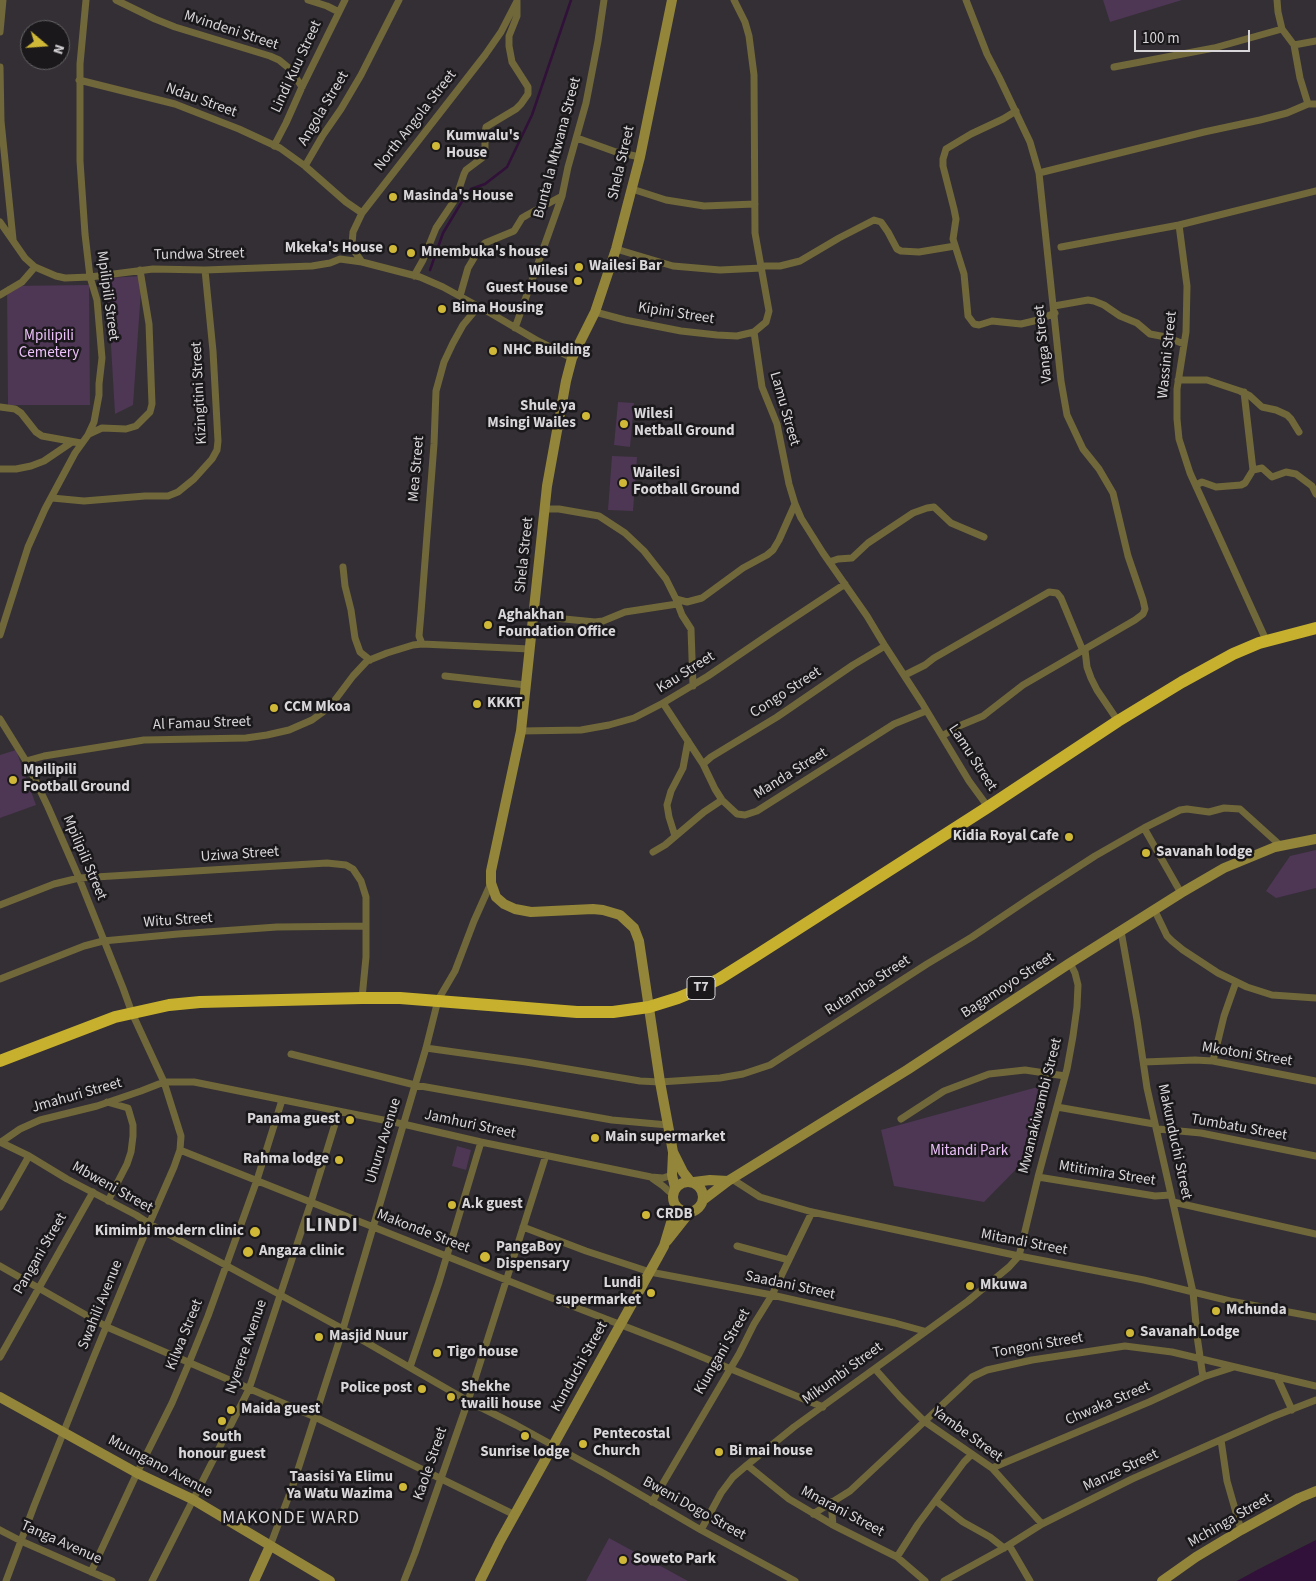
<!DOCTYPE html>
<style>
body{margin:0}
#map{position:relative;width:1316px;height:1581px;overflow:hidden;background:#332f34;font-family:"Source Sans 3",sans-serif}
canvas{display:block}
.north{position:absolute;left:20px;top:20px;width:50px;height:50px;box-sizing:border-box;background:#1a181a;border:1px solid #666467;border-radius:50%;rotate:108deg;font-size:14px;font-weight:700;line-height:20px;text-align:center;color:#d9d6da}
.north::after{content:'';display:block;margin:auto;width:18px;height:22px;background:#cfb837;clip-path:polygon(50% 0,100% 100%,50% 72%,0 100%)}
.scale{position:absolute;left:1134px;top:30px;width:116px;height:22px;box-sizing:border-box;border:2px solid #d9d6da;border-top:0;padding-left:6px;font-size:15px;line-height:18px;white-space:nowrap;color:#d9d6da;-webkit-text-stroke:4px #1a181a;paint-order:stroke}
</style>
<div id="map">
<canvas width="1316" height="1581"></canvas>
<div class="north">N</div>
<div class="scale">100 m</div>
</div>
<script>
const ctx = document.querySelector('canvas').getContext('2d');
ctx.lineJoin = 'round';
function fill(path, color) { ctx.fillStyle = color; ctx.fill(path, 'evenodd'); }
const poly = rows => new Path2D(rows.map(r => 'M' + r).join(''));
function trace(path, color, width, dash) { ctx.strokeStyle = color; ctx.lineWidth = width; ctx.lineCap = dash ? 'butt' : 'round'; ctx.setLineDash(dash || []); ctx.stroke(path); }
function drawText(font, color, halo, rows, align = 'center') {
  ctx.font = font + ' "Source Sans 3",sans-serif'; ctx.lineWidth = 5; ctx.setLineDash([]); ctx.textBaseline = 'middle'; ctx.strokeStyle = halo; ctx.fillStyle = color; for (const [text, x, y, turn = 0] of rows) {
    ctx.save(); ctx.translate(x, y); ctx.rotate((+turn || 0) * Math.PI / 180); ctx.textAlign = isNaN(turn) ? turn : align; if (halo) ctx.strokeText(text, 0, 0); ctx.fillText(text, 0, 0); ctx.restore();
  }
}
const green = poly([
 [1103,0,1182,0,1110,22],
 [142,276,133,405,115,414,107,278],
 [89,285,90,405,8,405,7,286],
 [618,402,634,403,630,447,614,445],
 [612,456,637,457,633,511,608,510],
 [16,750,36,805,0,818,0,755],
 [1316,850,1316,888,1276,898,1266,891,1290,856],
 [1052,1083,1037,1148,984,1202,894,1186,881,1130],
 [457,1146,471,1150,466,1170,452,1166],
 [609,1538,688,1581,586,1581]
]);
const water = poly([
 [1316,1540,1316,1581,1237,1581,1259,1569]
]);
const stream = poly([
 [430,270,443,233,464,198,471,189,485,184,507,167,532,115,571,0]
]);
const street = poly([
 [116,0,155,19,175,27,270,56,279,60,290,69,302,87],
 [308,0,327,6,339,12],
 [1277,0,1278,12,1282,29,1294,45,1316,41],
 [0,32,3,0],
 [1294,45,1300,78,1308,104,1316,104],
 [0,67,1,121,13,239],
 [1114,67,1214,48,1282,29],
 [79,80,175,104,239,129,280,148,305,166,346,202,362,213],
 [1016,111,1003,119,971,134,946,149,943,159,943,166,954,209,956,219,953,239,964,274,968,316,974,324,979,325,992,321,1021,324,1038,320,1055,313],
 [577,138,616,152,640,157],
 [274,146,286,123,302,87,345,0],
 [305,166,323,135,341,109,361,75,399,0],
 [1039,173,1204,132,1260,120,1287,113,1308,104],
 [632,189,666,200,704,206,755,204],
 [0,222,25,258,35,267,56,276,65,278,90,277,153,269,205,270,312,266,330,263,340,259,362,262,420,277,443,287,492,314,538,341,572,358],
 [1179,225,1187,286,1186,332,1177,389,1177,419,1179,439,1190,473,1266,640],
 [1061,247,1179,225,1316,191],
 [616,249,673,266,720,270,762,268],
 [362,262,355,252,352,244,353,232,362,213,485,55,501,32,516,3],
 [762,266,780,266,800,261,839,238,874,220,881,222,888,232,897,249,901,251,919,252,955,246],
 [414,276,423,260,436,228,456,198,464,174,466,170,482,158,485,152,485,133,486,127,516,109,521,104,528,94,528,87,512,62,509,46,509,36,517,16,517,1],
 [0,295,22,282,35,267],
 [460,296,468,268,480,248,485,243,514,231,522,218,527,215,562,196],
 [1054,306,1088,300,1094,301,1104,305,1120,316,1137,323,1150,334,1166,337,1184,344],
 [595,312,625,320,681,331,717,335,737,336,754,332,766,322,769,311,755,233,754,75,749,36,745,22,734,0],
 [515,328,562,196,568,167,586,103,598,41,604,0],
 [754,332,762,387,777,424,789,484,795,504,801,518,823,553,867,616,885,646,922,703,969,781,988,807],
 [1178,380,1207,380,1240,391,1250,396,1262,407,1276,410,1287,415,1291,419,1299,432],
 [1244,392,1253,470],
 [0,407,15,409,21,413,36,432,42,436,81,443],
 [89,434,102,428,126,429,136,426,150,412,152,404,149,324,140,270],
 [0,469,16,469,31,466,44,461,72,442],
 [1196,485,1202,482,1216,487,1241,485,1245,483,1253,470,1262,468,1272,477,1286,472,1296,474,1312,486,1316,494],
 [52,498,84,501,145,496,168,496,178,492,194,479,212,459,217,450,218,441,213,351,205,270],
 [544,509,559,509,599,516,625,533,644,551,666,579,676,599,682,615,691,629,693,686],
 [829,562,838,559,852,558,868,543,913,513,927,508,934,507,951,523,984,537],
 [343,567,345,586,351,610,355,638,360,652,370,660],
 [676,599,687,602,702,598,743,568,767,555,773,550,779,540,795,504],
 [534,616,595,622,603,621,625,612,677,604],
 [0,635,28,547,45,509,75,453,88,435,94,422,99,395,99,384,102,358,97,300,90,277,85,234,80,161,80,64,86,0],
 [422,644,419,636,421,613,434,444,436,391,444,362,453,343,463,325,478,307],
 [1085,650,1087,667,1091,678,1097,690,1118,721],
 [905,675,925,665,934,658,1049,592,1057,593,1061,598,1083,651],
 [445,676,526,685],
 [663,703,703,764,715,789,722,800,737,814,745,815,757,811,894,724,926,711],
 [0,719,26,761,48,807,79,878,123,988,132,1013,164,1082,181,1136,180,1150,174,1167,140,1245,92,1361,34,1506,6,1581],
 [521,731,581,730,609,725,634,718,663,703,708,676,774,631,845,584],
 [942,736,959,726,983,716,1023,685,1135,620,1143,614,1145,609,1143,600,1128,556,1113,493,1099,469,1083,449,1067,415,1061,381,1039,173,1030,142,999,77,987,54,966,0],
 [26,761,44,756,144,740,246,738,267,735,289,730,312,720,323,712,332,704,353,676,367,661,387,653,413,645,422,644,530,649],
 [703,764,711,757,777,717,853,665,885,646],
 [1144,828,1181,893],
 [675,836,669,817,667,805,671,791,683,768,688,741],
 [653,852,665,845,704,812,722,800],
 [0,905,54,884,79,878,327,863,346,865,353,869,361,881,366,897,366,957,362,998],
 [1154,909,1167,936,1172,941,1183,950,1218,973,1247,987,1272,995,1316,998],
 [1121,931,1137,1020,1147,1088,1193,1292,1197,1336,1203,1377],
 [0,979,84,946,103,941,178,934,277,927,366,926],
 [426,1048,526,1062,640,1081,660,1082,720,1078,743,1074,770,1065,927,964,972,937,1030,898,1095,856,1144,828,1180,810,1187,809,1209,812,1224,808,1240,809,1281,846],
 [291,1054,415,1085,612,1120,668,1125],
 [1213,1061,1224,1016,1236,982],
 [1144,1062,1195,1060,1213,1061,1316,1081],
 [107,1102,128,1108,133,1125,133,1136,131,1152,127,1164,108,1201],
 [1057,1107,1154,1124],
 [901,1119,944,1091,989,1074,1025,1070,1065,1076],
 [1158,1129,1201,1133,1316,1156],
 [0,1142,29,1156,67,1179,136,1215,150,1224,343,1329,468,1401,516,1425,605,1474,701,1530,795,1581],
 [1,1142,20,1129,40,1120,97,1106,141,1091,164,1082,194,1082,403,1124,481,1142,651,1177,663,1178,672,1175],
 [180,1150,544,1295,673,1345,823,1407],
 [1038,1177,1155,1196,1171,1195],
 [653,1179,663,1186,673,1195],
 [732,1179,760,1197,812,1212,1019,1256,1144,1280,1230,1301,1316,1317],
 [1173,1202,1316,1234],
 [0,1207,29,1156],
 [523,1227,586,1251,650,1272,772,1295,895,1323,924,1331],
 [737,1246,789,1260],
 [0,1266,107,1327,315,1417,515,1515],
 [0,1357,93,1192],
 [410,1367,439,1282,481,1142],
 [875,1369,900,1397,924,1421,992,1468,1042,1524],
 [1277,1377,1292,1410],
 [1221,1440,1227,1481,1241,1530],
 [747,1465,789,1499,833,1525,897,1557,925,1581],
 [992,1468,1149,1402,1203,1377,1234,1367],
 [936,1501,963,1522,990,1537,1004,1548],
 [652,1502,739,1354,754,1324,772,1295,812,1212],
 [831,1502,833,1525],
 [813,1514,850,1491,972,1377,987,1370,1032,1360,1125,1346,1172,1352,1316,1386],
 [0,1530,21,1541,112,1581],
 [701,1530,721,1493,733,1477,747,1465,794,1427,968,1301,1009,1267,1019,1256,1038,1177,1067,1069,1073,1036,1077,1007,1078,985,1075,973,1070,963],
 [1009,1545,1030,1581],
 [270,1546,293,1485,343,1329,426,1048,438,1000,455,971,474,921,491,883],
 [897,1557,918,1524,964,1462,971,1455],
 [91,1572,137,1473,172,1403,189,1363,208,1316,257,1180,282,1100],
 [152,1581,249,1389,311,1202,339,1111],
 [404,1581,415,1553,468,1401,546,1155],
 [944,1581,1004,1548,1042,1524,1132,1479,1272,1417,1316,1400]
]);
const secondary = poly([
 [672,0,640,157,616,249,595,312,572,358,566,381,547,486,521,731,491,871,491,883,496,897,504,904,515,909,531,912,593,909,603,910,620,915,634,928,639,941,660,1082,673,1152,683,1172,690,1181],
 [673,1153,672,1175,675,1188],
 '673 1197a15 15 0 1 1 30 0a15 15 0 1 1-30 0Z',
 [694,1182,710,1180,728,1181],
 [703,1200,728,1181,907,1070,1070,963,1181,893,1224,868,1275,847,1316,839],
 [667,1241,690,1212],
 [0,1397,137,1473,192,1499,330,1581],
 [254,1581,270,1546],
 [480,1581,500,1541,658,1257,664,1246,676,1206],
 [1162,1581,1196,1557,1241,1530,1299,1498,1316,1491]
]);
const highway = poly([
 [0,1061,115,1017,169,1005,200,1002,362,998,400,998,577,1012,613,1012,649,1007,678,998,695,991,719,979,754,957,988,807,1118,721,1182,682,1233,654,1259,643,1316,628]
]);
const markers = [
 [436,146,5,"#cfb837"],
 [393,197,5,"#cfb837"],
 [393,249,5,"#cfb837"],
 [411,253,5,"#cfb837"],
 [579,267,5,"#cfb837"],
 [578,281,5,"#cfb837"],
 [442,309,5,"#cfb837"],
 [493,351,5,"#cfb837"],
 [586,416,5,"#cfb837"],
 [624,424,5,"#cfb837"],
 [623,483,5,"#cfb837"],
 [488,625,5,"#cfb837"],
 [477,704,5,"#cfb837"],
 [274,708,5,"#cfb837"],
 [13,780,5,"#cfb837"],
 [1069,837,5,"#cfb837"],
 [1146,853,5,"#cfb837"],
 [350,1120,5,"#cfb837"],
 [595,1138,5,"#cfb837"],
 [339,1160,5,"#cfb837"],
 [452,1205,5,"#cfb837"],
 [646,1215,5,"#cfb837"],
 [255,1232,6,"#cfb837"],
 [248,1252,6,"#cfb837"],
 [485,1257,6,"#cfb837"],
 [970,1286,5,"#cfb837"],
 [651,1293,5,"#cfb837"],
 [1216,1311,5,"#cfb837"],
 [1130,1333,5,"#cfb837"],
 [319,1337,5,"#cfb837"],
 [437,1353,5,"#cfb837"],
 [422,1389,5,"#cfb837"],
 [451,1397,5,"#cfb837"],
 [231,1410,5,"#cfb837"],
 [222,1421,5,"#cfb837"],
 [525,1436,5,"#cfb837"],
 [583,1444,5,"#cfb837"],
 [719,1452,5,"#cfb837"],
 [403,1487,5,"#cfb837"],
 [623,1560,5,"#cfb837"]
];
const shields = [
 [701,988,28]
];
const shieldNames = [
 ["T7",701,988]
];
const streetNames = [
 ["Mvindeni Street",231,31,18],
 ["Lindi Kuu Street",297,67,-65],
 ["Ndau Street",201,101,20],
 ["Angola Street",324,109,-59],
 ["North Angola Street",416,121,-52],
 ["Bunta la Mtwana Street",558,148,-75],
 ["Shela Street",622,163,-77],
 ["Tundwa Street",199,255,-1],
 ["Mpilipili Street",107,296,82],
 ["Kipini Street",676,314,9],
 ["Vanga Street",1044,344,-96],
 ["Wassini Street",1168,355,-84],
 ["Kizingitini Street",200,393,-93],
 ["Lamu Street",784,409,74],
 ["Mea Street",417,469,-85],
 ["Shela Street",525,555,-84],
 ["Kau Street",686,673,-32],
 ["Congo Street",786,693,-33],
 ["Al Famau Street",202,724,-2],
 ["Lamu Street",972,758,57],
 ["Manda Street",791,774,-32],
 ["Uziwa Street",240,855,-4],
 ["Mpilipili Street",84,858,67],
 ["Witu Street",178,921,-4],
 ["Rutamba Street",868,986,-33],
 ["Bagamoyo Street",1008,986,-33],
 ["Mkotoni Street",1247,1055,9],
 ["Jmahuri Street",77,1096,-16],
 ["Mwanakiwambi Street",1041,1106,-76],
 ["Jamhuri Street",470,1125,12],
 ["Tumbatu Street",1239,1128,10],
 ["Uhuru Avenue",384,1141,-73],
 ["Makunduchi Street",1174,1142,78],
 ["Mtitimira Street",1107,1174,9],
 ["Mbweni Street",112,1188,29],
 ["Makonde Street",423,1232,21],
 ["Mitandi Street",1024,1243,11],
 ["Pangani Street",41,1254,-60],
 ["Saadani Street",790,1286,12],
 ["Swahili Avenue",101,1305,-68],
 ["Kilwa Street",185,1335,-68],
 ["Tongoni Street",1038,1346,-10],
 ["Nyerere Avenue",247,1347,-71],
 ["Kiungani Street",723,1352,-60],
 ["Kunduchi Street",580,1367,-61],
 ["Mikumbi Street",843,1374,-36],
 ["Chwaka Street",1108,1404,-23],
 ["Yambe Street",967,1435,36],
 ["Kaole Street",431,1464,-71],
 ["Muungano Avenue",160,1467,28],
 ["Manze Street",1121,1471,-25],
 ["Bweni Dogo Street",694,1509,29],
 ["Mnarani Street",842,1512,28],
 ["Mchinga Street",1230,1521,-30],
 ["Tanga Avenue",61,1543,24]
];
const poiNames = [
 ["Kumwalu's",446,137],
 ["House",446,154],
 ["Masinda's House",403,197],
 ["Mkeka's House",383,249,"right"],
 ["Mnembuka's house",421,253],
 ["Wailesi Bar",589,267],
 ["Wilesi",568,272,"right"],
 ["Guest House",568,289,"right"],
 ["Bima Housing",452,309],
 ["NHC Building",503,351],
 ["Shule ya",576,407,"right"],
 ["Msingi Wailes",576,424,"right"],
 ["Wilesi",634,415],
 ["Netball Ground",634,432],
 ["Wailesi",633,474],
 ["Football Ground",633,491],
 ["Aghakhan",498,616],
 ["Foundation Office",498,633],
 ["KKKT",487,704],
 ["CCM Mkoa",284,708],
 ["Mpilipili",23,771],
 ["Football Ground",23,788],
 ["Kidia Royal Cafe",1059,837,"right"],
 ["Savanah lodge",1156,853],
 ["Panama guest",340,1120,"right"],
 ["Main supermarket",605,1138],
 ["Rahma lodge",329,1160,"right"],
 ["A.k guest",462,1205],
 ["CRDB",656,1215],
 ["Kimimbi modern clinic",244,1232,"right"],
 ["PangaBoy",496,1248],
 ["Dispensary",496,1265],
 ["Angaza clinic",259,1252],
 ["Lundi",641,1284,"right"],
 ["supermarket",641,1301,"right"],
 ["Mkuwa",980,1286],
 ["Mchunda",1226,1311],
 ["Savanah Lodge",1140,1333],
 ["Masjid Nuur",329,1337],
 ["Tigo house",447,1353],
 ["Shekhe",461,1388],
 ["twaili house",461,1405],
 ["Police post",412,1389,"right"],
 ["Maida guest",241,1410],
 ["Pentecostal",593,1435],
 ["Church",593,1452],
 ["South",222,1438,"center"],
 ["honour guest",222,1455,"center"],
 ["Bi mai house",729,1452],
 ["Sunrise lodge",525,1453,"center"],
 ["Taasisi Ya Elimu",393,1478,"right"],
 ["Ya Watu Wazima",393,1495,"right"],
 ["Soweto Park",633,1560]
];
const parkNames = [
 ["Mpilipili",49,337],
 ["Cemetery",49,354],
 ["Mitandi Park",969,1152]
];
const quarterNames = [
 ["MAKONDE WARD",291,1519]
];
const districtNames = [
 ["LINDI",332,1227]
];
fill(green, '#4e3655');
fill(water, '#31103a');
trace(stream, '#31103a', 2.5);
trace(street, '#70673a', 7);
trace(secondary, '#938539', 10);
trace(highway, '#c7b02d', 12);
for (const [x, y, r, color] of markers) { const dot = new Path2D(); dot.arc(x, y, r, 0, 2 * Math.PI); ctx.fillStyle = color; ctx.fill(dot); trace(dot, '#1a181a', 2); }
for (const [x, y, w] of shields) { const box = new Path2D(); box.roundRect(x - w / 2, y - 11.5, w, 23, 4); ctx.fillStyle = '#1a181a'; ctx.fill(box); trace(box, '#d9d6da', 1); }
drawText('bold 14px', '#d9d6da', null, shieldNames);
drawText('15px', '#d9d6da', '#1a181a', streetNames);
drawText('bold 15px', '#d9d6da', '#1a181a', poiNames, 'left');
drawText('15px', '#ecc0fa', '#1a181a', parkNames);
ctx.letterSpacing = '1px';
drawText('18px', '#d9d6da', '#1a181a', quarterNames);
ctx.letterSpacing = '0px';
ctx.letterSpacing = '1px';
drawText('bold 20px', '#d9d6da', '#1a181a', districtNames);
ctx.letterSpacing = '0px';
</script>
